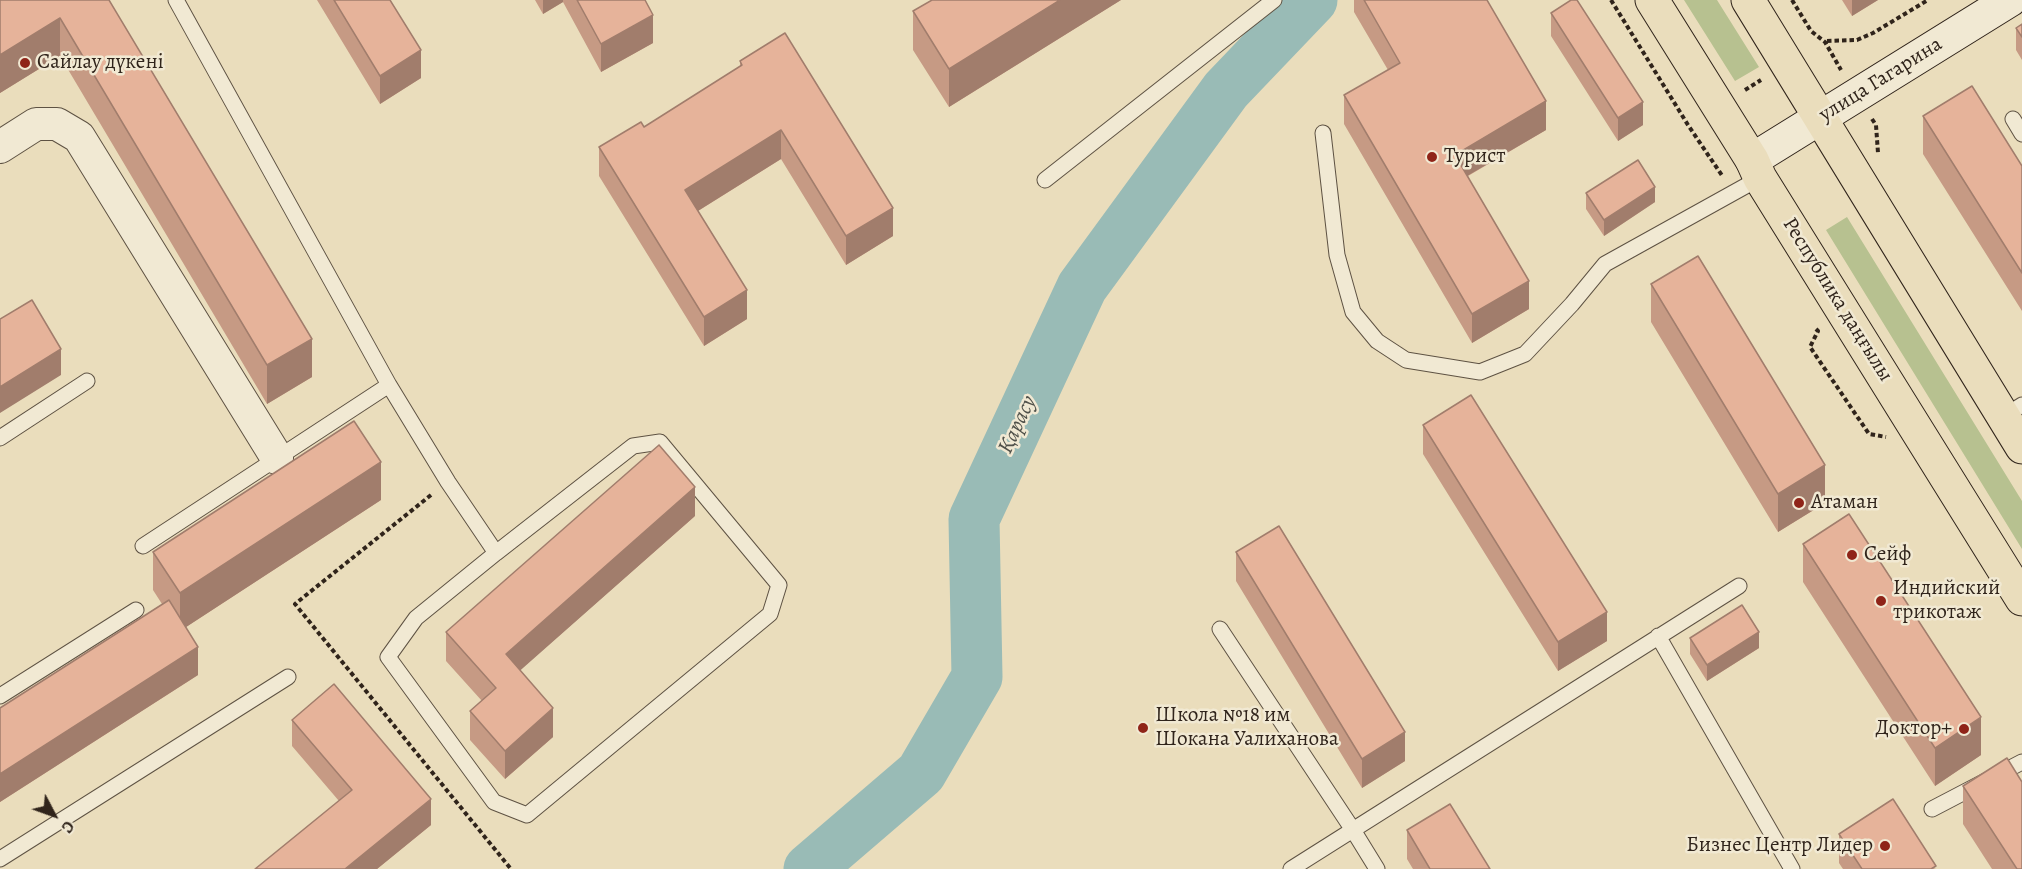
<!DOCTYPE html>
<meta charset="utf-8">
<style>
body{margin:0}
#map{position:relative;width:2022px;height:869px;overflow:hidden;background:#eaddbc;font-family:Alegreya,serif}
canvas{display:block}
.north{position:absolute;left:24px;top:785px;width:60px;height:60px;-webkit-text-stroke:4px #f1e9d3;paint-order:stroke;rotate:131deg;font-size:16px;font-weight:700;line-height:24px;text-align:center;color:#30241b}
.north::after{content:'';display:block;margin:auto;width:21px;height:27px;background:#30241b;clip-path:polygon(50% 0,100% 100%,50% 72%,0 100%)}
</style>
<div id="map">
<canvas width="2022" height="869"></canvas>
<div class="north">С</div>
</div>
<script>
const ctx = document.querySelector('canvas').getContext('2d');
ctx.lineJoin = 'round';
function fill(path, color) { ctx.fillStyle = color; ctx.fill(path, 'evenodd'); }
const poly = rows => new Path2D(rows.map(r => 'M' + r).join(''));
function trace(path, color, width, dash) { ctx.strokeStyle = color; ctx.lineWidth = width; ctx.lineCap = dash ? 'butt' : 'round'; ctx.setLineDash(dash || []); ctx.stroke(path); }
function drawText(font, color, halo, rows, align = 'center') {
  ctx.font = font + ' Alegreya,serif'; ctx.lineWidth = 5; ctx.setLineDash([]); ctx.textBaseline = 'middle'; ctx.strokeStyle = halo; ctx.fillStyle = color; for (const [text, x, y, turn = 0] of rows) {
    ctx.save(); ctx.translate(x, y); ctx.rotate((+turn || 0) * Math.PI / 180); ctx.textAlign = isNaN(turn) ? turn : align; if (halo) ctx.strokeText(text, 0, 0); ctx.fillText(text, 0, 0); ctx.restore();
  }
}
const green = poly([
 [1684,0,1717,0,1759,67,1735,81],
 [1847,217,2022,501,2022,549,1826,230]
]);
const river = poly([
 [809,869,921,773,977,677,974,519,1082,287,1226,90,1312,0]
]);
const path = poly([
 [1611,0,1688,125,1723,177],
 [1792,0,1811,31,1825,42,1841,70],
 [1827,41,1857,40,1873,33,1928,0],
 [1745,90,1761,80],
 [1872,119,1876,125,1878,153],
 [1816,329,1818,331,1810,347,1869,434,1886,437],
 [431,495,295,604,511,869]
]);
const lane = poly([
 [2013,119,2022,134],
 [1323,133,1337,255,1353,312,1377,341,1406,360,1480,372,1525,354,1572,304,1605,264,1760,178],
 [1045,180,1274,0],
 [389,385,448,482,496,553,633,446,660,442,779,585,770,614,527,815,494,802,388,657,416,618,496,553],
 [2003,417,2022,405],
 [0,438,87,381],
 [143,546,389,385,176,0],
 [1220,629,1353,830,1377,869],
 [1658,636,1792,869],
 [0,696,136,610],
 [1932,809,2022,762],
 [0,859,288,677],
 [1291,869,1739,586]
]);
const street = poly([
 [0,147,36,124,57,124,79,137,277,458]
]);
const secondary = poly([
 [1752,160,2010,0]
]);
const primary = poly([
 [1652,0,1752,160,1760,178,2022,599],
 [1748,0,2022,447]
]);
const wall = poly([
 [0,0,109,0,312,377,267,404,60,56,0,93],
 [317,0,390,0,421,78,380,104],
 [535,0,645,0,653,43,601,72,563,2,543,14],
 [1121,0,949,107,913,50,913,11],
 [1354,0,1487,0,1546,130,1468,176,1529,309,1472,343,1344,124,1344,95,1388,70,1354,12],
 [1842,0,1878,0,1852,16],
 [1551,13,1643,125,1618,141,1551,36],
 [2022,24,2022,60,2016,50,2016,28],
 [740,61,893,236,846,265,781,159,698,211,747,319,704,346,599,176,599,147,644,127,740,67],
 [1923,116,2022,166,2022,311,1923,154],
 [1586,193,1655,202,1604,236,1586,209],
 [1651,284,1825,503,1778,532,1651,322],
 [1423,425,1607,641,1558,671,1423,454],
 [381,500,186,627,198,675,0,802,0,708,162,604,153,590,153,552],
 [695,516,520,670,553,737,505,779,470,740,470,711,482,701,446,661,446,632],
 [1803,544,1981,755,1935,786,1803,582],
 [1236,552,1405,761,1362,788,1236,581],
 [1690,638,1759,648,1707,681,1690,654],
 [292,720,431,825,377,869,255,869,339,801,292,746],
 [1963,786,2022,869,1992,869,1963,824],
 [1407,830,1490,869,1413,869,1407,859],
 [1839,834,1936,869,1843,869,1839,863]
]);
const shadedWall = poly([
 [543,0,563,0,563,2,543,14],
 [1060,0,1121,0,949,107,949,69],
 [1852,0,1878,0,1852,16],
 [653,15,653,43,601,72,601,44],
 [60,18,60,56,0,93,0,55],
 [421,50,421,78,380,104,380,76],
 [1546,101,1546,130,1455,183,1455,155],
 [1643,102,1643,125,1618,141,1618,118],
 [781,130,781,159,685,219,685,190],
 [1655,187,1655,202,1604,236,1604,220],
 [893,208,893,236,846,265,846,236],
 [1529,281,1529,309,1472,343,1472,314],
 [747,290,747,319,704,346,704,317],
 [312,339,312,377,267,404,267,365],
 [61,349,61,375,0,413,0,387],
 [381,462,381,500,180,631,180,593],
 [1825,465,1825,503,1778,532,1778,494],
 [695,487,695,516,506,683,506,654],
 [1607,612,1607,641,1558,671,1558,642],
 [1759,632,1759,648,1707,681,1707,665],
 [198,647,198,675,0,802,0,774],
 [553,708,553,737,505,779,505,751],
 [1981,717,1981,755,1935,786,1935,748],
 [1405,732,1405,761,1362,788,1362,759],
 [431,799,431,825,377,869,345,869]
]);
const building = poly([
 [0,0,109,0,312,339,267,365,60,18,0,55,0,0],
 [334,0,390,0,421,50,380,76,334,0],
 [577,0,645,0,653,15,601,44,577,0],
 [932,0,1060,0,949,69,913,11,932,0],
 [1364,0,1487,0,1546,101,1455,155,1529,281,1472,314,1344,95,1400,63,1364,0],
 [1571,0,1577,0,1643,102,1618,118,1551,13,1571,0],
 [2022,24,2022,37,2016,28,2022,24],
 [785,33,893,208,846,236,781,130,685,190,747,290,704,317,599,147,641,122,644,127,742,65,740,61,785,33],
 [1972,86,2022,166,2022,273,1923,116,1972,86],
 [1638,160,1655,187,1604,220,1586,193,1638,160],
 [1698,256,1825,465,1778,494,1651,284,1698,256],
 [32,300,61,349,0,387,0,319,32,300],
 [1471,395,1607,612,1558,642,1423,425,1471,395],
 [354,421,381,462,180,593,153,552,354,421],
 [659,445,695,487,506,654,553,708,505,751,470,711,496,688,446,632,659,445],
 [1849,514,1981,717,1935,748,1803,544,1849,514],
 [1279,526,1405,732,1362,759,1236,552,1279,526],
 [169,600,198,647,0,774,0,708,169,600],
 [1742,605,1759,632,1707,665,1690,638,1742,605],
 [334,684,431,799,345,869,255,869,352,790,292,720,334,684],
 [2007,758,2022,782,2022,869,2017,869,1963,786,2007,758],
 [1893,799,1936,866,1931,869,1862,869,1839,834,1893,799],
 [1450,804,1490,869,1430,869,1407,830,1450,804]
]);
const markers = [
 [25,63,6,"#8f2418"],
 [1432,157,6,"#8f2418"],
 [1799,503,6,"#8f2418"],
 [1852,555,6,"#8f2418"],
 [1881,601,6,"#8f2418"],
 [1143,728,6,"#8f2418"],
 [1964,729,6,"#8f2418"],
 [1885,846,6,"#8f2418"]
];
const poiNames = [
 ["Сайлау дүкені",37,63],
 ["Турист",1444,157],
 ["Атаман",1811,503],
 ["Сейф",1864,555],
 ["Индийский",1893,589],
 ["трикотаж",1893,613],
 ["Школа №18 им",1155,716],
 ["Шокана Уалиханова",1155,740],
 ["Доктор+",1952,729,"right"],
 ["Бизнес Центр Лидер",1873,846,"right"]
];
const streetNames = [
 ["улица Гагарина",1881,80,-32],
 ["Республика даңғылы",1837,300,58]
];
const waterNames = [
 ["Қарасу",1018,425,-65]
];
fill(green, '#b7c190');
trace(river, '#99bbb6', 51);
trace(lane, '#5e5243', 17);
trace(street, '#5e5243', 34);
trace(secondary, '#30241b', 35);
trace(primary, '#30241b', 35);
trace(path, '#30241b', 4, [4.5, 3]);
trace(lane, '#f1e9d3', 15);
trace(street, '#f1e9d3', 32);
trace(secondary, '#f1e9d3', 33);
trace(primary, '#eaddbc', 33);
fill(wall, '#c69a84');
fill(shadedWall, '#a17d6c');
fill(building, '#e6b39a');
trace(building, '#a17d6c', 1.5);
for (const [x, y, r, color] of markers) { const dot = new Path2D(); dot.arc(x, y, r, 0, 2 * Math.PI); ctx.fillStyle = color; ctx.fill(dot); trace(dot, '#f1e9d3', 2); }
drawText('21px', '#30241b', '#f1e9d3', poiNames, 'left');
drawText('21px', '#30241b', '#f1e9d3', streetNames);
drawText('italic 22px', '#50514a', '#f1e9d3', waterNames);
</script>
